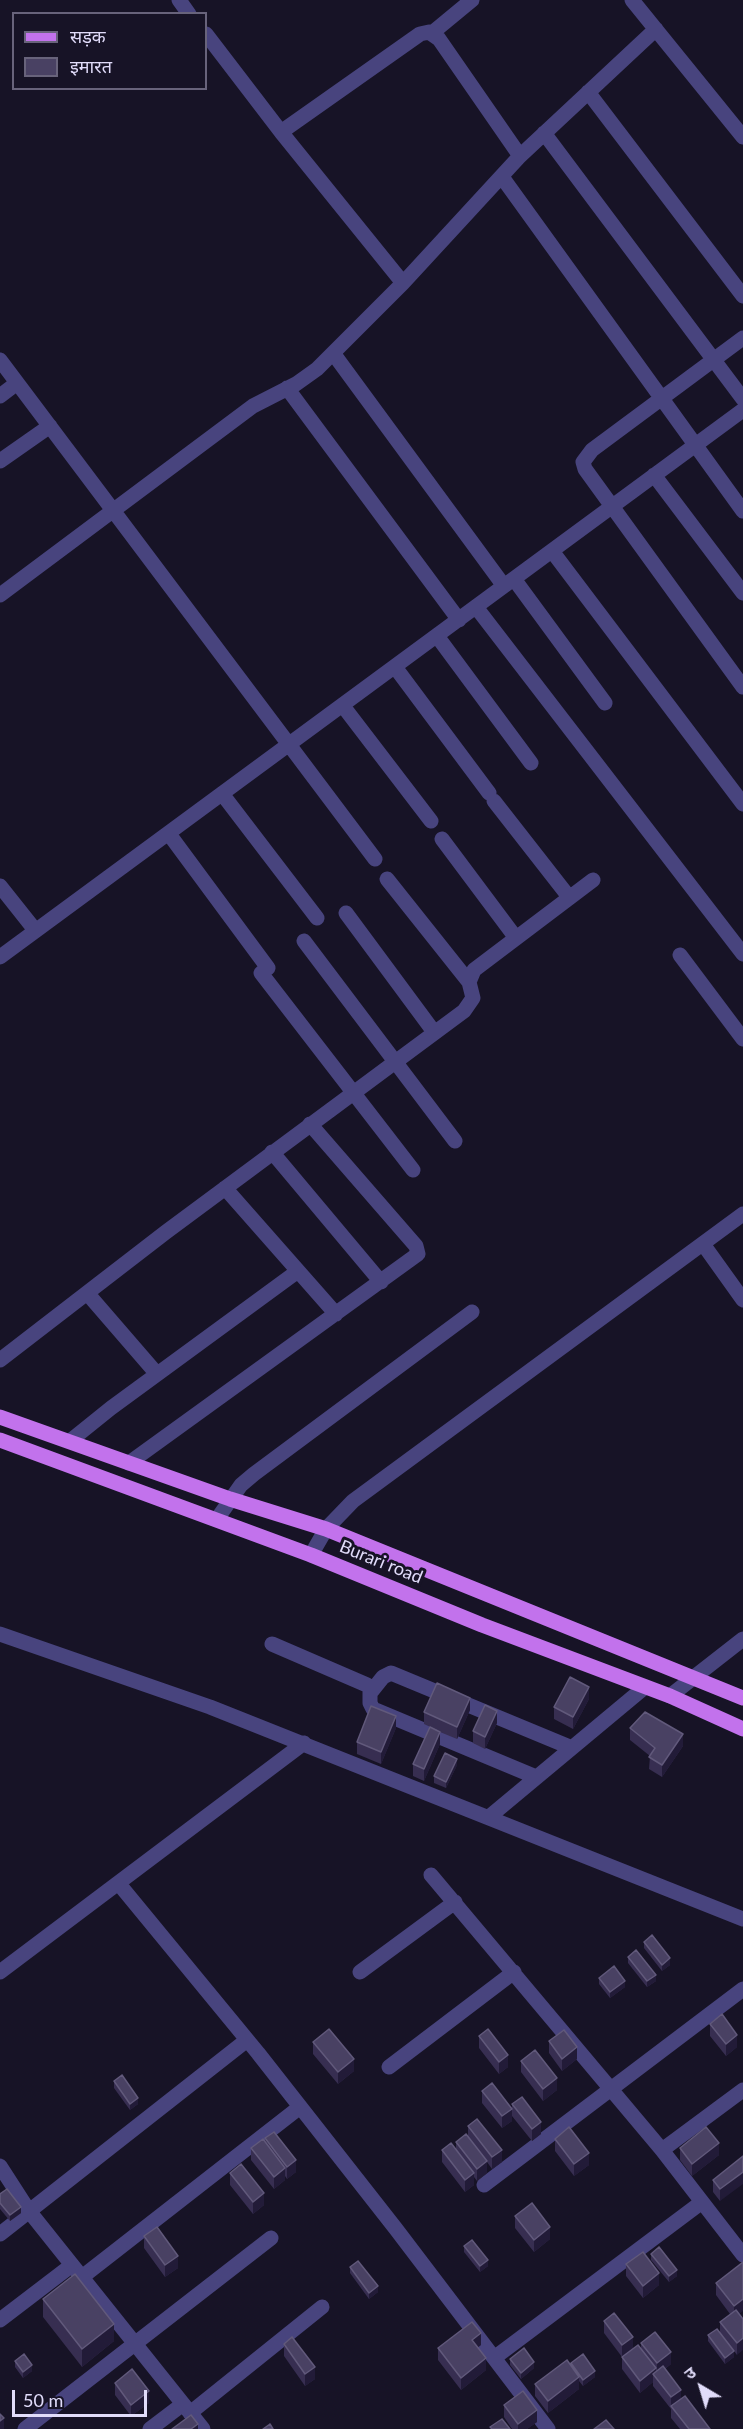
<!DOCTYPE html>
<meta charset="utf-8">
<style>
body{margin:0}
#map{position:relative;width:743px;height:2429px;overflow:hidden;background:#171326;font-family:Lato,"Noto Sans Devanagari",sans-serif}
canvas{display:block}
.legend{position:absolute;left:12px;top:12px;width:195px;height:78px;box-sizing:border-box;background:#171326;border:2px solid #68637b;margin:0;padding:8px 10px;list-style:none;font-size:18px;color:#e1dcfa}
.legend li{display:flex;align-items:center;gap:12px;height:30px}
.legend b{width:30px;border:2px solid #68637b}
.north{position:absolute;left:671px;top:2357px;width:60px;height:60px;-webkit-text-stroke:4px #171326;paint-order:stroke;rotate:322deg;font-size:16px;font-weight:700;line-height:24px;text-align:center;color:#e1dcfa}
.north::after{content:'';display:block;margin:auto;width:21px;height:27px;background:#e1dcfa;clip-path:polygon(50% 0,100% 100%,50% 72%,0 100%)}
.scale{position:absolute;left:12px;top:2390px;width:135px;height:27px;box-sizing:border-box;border:3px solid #e1dcfa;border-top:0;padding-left:8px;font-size:18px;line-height:21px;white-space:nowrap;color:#e1dcfa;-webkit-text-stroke:4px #171326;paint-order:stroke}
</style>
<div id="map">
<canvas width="743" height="2429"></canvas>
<ul class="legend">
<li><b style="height:8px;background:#c272ec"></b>सड़क</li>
<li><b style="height:16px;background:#494163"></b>इमारत</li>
</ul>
<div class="north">उ</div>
<div class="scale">50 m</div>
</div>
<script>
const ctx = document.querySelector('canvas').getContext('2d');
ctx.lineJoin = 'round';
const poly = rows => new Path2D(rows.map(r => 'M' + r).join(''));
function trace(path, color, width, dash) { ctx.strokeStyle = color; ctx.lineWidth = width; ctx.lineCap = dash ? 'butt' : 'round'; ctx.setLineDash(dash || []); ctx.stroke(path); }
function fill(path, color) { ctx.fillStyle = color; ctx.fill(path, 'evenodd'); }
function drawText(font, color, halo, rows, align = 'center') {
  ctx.font = font + ' Lato,sans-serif'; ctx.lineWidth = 6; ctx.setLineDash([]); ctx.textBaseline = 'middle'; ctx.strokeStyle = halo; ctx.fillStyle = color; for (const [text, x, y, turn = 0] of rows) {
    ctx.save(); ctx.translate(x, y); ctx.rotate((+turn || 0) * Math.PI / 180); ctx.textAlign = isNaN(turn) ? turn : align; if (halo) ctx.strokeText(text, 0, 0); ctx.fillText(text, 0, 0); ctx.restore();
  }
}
const minor = poly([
 [179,0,189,14],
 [632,0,743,137],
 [432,33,472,0],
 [206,34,281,132,420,34,429,32,439,39,520,156],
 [588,92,743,296],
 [281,132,403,283],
 [544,133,743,399],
 [502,177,743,511],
 [743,338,592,450,583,462,585,469,743,687],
 [333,353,504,586],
 [0,360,375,859],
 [287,388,459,620],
 [0,396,17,383],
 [0,461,50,426],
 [654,475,743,593],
 [552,551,743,804],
 [514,579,605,703],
 [0,595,253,406,296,384,317,369,403,283,520,156,656,29],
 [476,607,743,954],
 [437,636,531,763],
 [395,667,489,793],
 [343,706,431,821],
 [223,795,317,918],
 [494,801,569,897],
 [169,834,268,968,261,973,413,1170],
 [442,839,516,938],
 [387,879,469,982],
 [0,886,35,930],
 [346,913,434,1032],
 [304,941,455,1141],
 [680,955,743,1039],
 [0,957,743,410],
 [272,1152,381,1282],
 [225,1188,336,1314],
 [703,1244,743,1300],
 [87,1293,157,1374],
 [0,1360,166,1232,464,1011,473,998,469,982,474,970,593,880],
 [70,1441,111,1408,298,1271],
 [129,1463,418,1254,416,1246,310,1124],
 [217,1519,241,1485,254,1474,472,1312],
 [311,1555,326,1529,353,1501,743,1214],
 [0,1634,210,1707,743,1919],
 [272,1644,367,1685,370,1688,370,1703,373,1709,536,1777],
 [371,1692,383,1677,391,1673,572,1748],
 [670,1696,743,1639],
 [489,1817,645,1687],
 [431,1875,662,2150,743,2255],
 [119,1884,258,2053,396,2229,548,2429],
 [0,1972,304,1743],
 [360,1972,455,1902],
 [389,2067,514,1972],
 [662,2150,743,2090],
 [0,2166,29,2211,203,2429],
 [484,2185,743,1989],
 [0,2234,247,2040],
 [82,2277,300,2107],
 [0,2320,72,2265],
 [494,2358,702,2202],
 [190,2413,322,2307],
 [25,2429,271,2238],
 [150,2429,183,2404]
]);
const major = poly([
 [0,1417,230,1499,326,1529,743,1698],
 [0,1440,311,1555,482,1625,670,1696,743,1729]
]);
const wall = poly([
 [589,1699,573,1729,554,1719,554,1707],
 [470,1710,457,1739,440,1732,440,1744,424,1781,413,1776,413,1764,437,1730,424,1724,424,1712],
 [497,1723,485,1749,473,1743,473,1731],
 [396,1728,381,1764,357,1754,357,1742],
 [630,1728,683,1746,662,1777,649,1769,650,1756,630,1740],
 [457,1765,446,1788,434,1783,434,1776],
 [644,1942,670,1965,662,1971,644,1948],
 [628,1957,656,1981,647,1987,628,1963],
 [599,1978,625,1987,610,1998,599,1984],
 [710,2024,737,2047,726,2056,710,2036],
 [479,2036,508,2067,499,2074,479,2048],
 [549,2041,577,2059,562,2071,549,2053],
 [313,2042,354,2071,338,2084,313,2054],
 [521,2061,557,2090,543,2101,521,2072],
 [114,2081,138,2104,130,2110,114,2088],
 [482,2091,512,2121,502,2128,482,2103],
 [512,2104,541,2134,532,2141,512,2116],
 [468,2126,502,2162,492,2169,487,2162,487,2173,477,2181,474,2177,474,2185,465,2192,442,2162,442,2150,456,2150,456,2142,468,2137],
 [265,2138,296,2172,287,2179,285,2176,285,2180,274,2189,251,2160,251,2148,265,2142],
 [555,2139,589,2165,574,2176,555,2151],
 [680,2148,719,2155,692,2176,680,2160],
 [743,2156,720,2201,713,2192,713,2180],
 [230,2173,264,2205,253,2214,230,2185],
 [0,2194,21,2213,10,2221,0,2209],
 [515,2216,550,2239,534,2252,515,2228],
 [144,2236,178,2268,165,2277,144,2248],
 [464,2246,488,2266,480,2272,464,2252],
 [651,2254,677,2276,669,2282,651,2260],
 [626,2264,659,2285,643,2298,626,2276],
 [350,2267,378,2292,369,2299,350,2273],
 [716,2283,739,2314,737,2355,734,2351,734,2357,725,2364,708,2341,708,2335,720,2333,720,2322,730,2314,716,2295],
 [43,2299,114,2341,82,2367,43,2317],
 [604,2321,633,2349,641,2349,641,2343,671,2364,665,2369,681,2398,710,2429,680,2429,671,2418,671,2409,653,2386,653,2382,640,2393,622,2369,622,2357,604,2333],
 [284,2344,315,2379,305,2386,284,2356],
 [481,2345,478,2347,486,2370,461,2390,438,2360,438,2348],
 [510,2359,534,2368,521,2379,510,2365],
 [15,2361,32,2371,23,2378,15,2367],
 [571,2363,595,2377,583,2386,579,2381,579,2389,548,2413,535,2396,535,2384,571,2366],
 [115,2383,149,2403,131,2416,115,2395],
 [504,2405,537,2422,527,2429,512,2429,504,2417]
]);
const shadedWall = poly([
 [589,1687,589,1699,573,1729,573,1717],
 [470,1698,470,1710,457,1739,457,1727],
 [497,1711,497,1723,485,1749,485,1737],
 [396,1716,396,1728,381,1764,381,1752],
 [440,1732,440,1744,424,1781,424,1769],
 [683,1734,683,1746,662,1777,662,1765],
 [457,1759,457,1765,446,1788,446,1782],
 [670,1958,670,1965,662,1971,662,1965],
 [656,1975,656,1981,647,1987,647,1981],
 [625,1981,625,1987,610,1998,610,1992],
 [737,2035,737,2047,726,2056,726,2044],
 [577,2047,577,2059,562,2071,562,2059],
 [508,2055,508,2067,499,2074,499,2062],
 [354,2059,354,2071,338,2084,338,2072],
 [557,2078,557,2090,543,2101,543,2089],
 [138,2098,138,2104,130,2110,130,2104],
 [512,2109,512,2121,502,2128,502,2116],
 [541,2122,541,2134,532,2141,532,2129],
 [719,2143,719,2155,692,2176,692,2164],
 [502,2150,502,2162,492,2169,492,2157],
 [589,2153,589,2165,574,2176,574,2164],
 [296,2160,296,2172,287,2179,287,2167],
 [487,2161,487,2173,477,2181,477,2169],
 [285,2168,285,2180,274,2189,274,2177],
 [743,2172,743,2184,720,2201,720,2189],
 [474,2173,474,2185,465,2192,465,2180],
 [264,2193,264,2205,253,2214,253,2202],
 [21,2207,21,2213,10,2221,10,2215],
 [550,2227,550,2239,534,2252,534,2240],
 [178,2256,178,2268,165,2277,165,2265],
 [488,2260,488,2266,480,2272,480,2266],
 [677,2270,677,2276,669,2282,669,2276],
 [659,2273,659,2285,643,2298,643,2286],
 [378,2286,378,2292,369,2299,369,2293],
 [743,2299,743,2311,734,2318,734,2306],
 [114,2324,114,2341,82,2367,82,2349],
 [481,2333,481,2345,472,2352,472,2340],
 [633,2337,633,2349,622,2357,622,2345],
 [743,2338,743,2350,737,2355,737,2343],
 [734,2351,734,2357,725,2364,725,2358],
 [671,2352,671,2364,657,2375,657,2363],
 [486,2358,486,2370,461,2390,461,2378],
 [534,2362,534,2368,521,2379,521,2373],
 [32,2365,32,2371,23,2378,23,2372],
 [315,2367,315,2379,305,2386,305,2374],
 [656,2368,656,2377,653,2374,653,2382,640,2393,640,2381],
 [595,2371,595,2377,583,2386,583,2380],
 [579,2377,579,2389,548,2413,548,2401],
 [681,2390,681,2402,671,2406,671,2397],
 [149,2391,149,2403,131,2416,131,2405],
 [537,2410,537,2422,527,2429,518,2429,518,2424],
 [4,2418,4,2429,0,2429,0,2421],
 [198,2424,198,2429,191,2429]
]);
const building = poly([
 [570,1677,589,1687,573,1717,554,1707,570,1677],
 [437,1683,470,1698,457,1727,424,1712,437,1683],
 [485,1705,497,1711,485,1737,473,1731,485,1705],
 [371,1706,396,1716,381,1752,357,1742,371,1706],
 [645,1712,683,1734,662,1765,649,1757,655,1748,630,1728,645,1712],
 [430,1727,440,1732,424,1769,413,1764,430,1727],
 [445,1753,457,1759,446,1782,434,1776,445,1753],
 [652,1935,670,1958,662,1965,644,1942,652,1935],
 [636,1950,656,1975,647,1981,628,1957,636,1950],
 [614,1966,625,1981,610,1992,599,1978,614,1966],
 [722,2014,737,2035,726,2044,710,2024,722,2014],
 [329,2029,354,2059,338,2072,313,2042,329,2029],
 [488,2029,508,2055,499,2062,479,2036,488,2029],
 [564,2030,577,2047,562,2059,549,2041,564,2030],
 [535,2050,557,2078,543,2089,521,2061,535,2050],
 [122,2075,138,2098,130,2104,114,2081,122,2075],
 [492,2083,512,2109,502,2116,482,2091,492,2083],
 [522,2097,541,2122,532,2129,512,2104,522,2097],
 [477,2119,502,2150,492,2157,468,2126,477,2119],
 [569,2127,589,2153,574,2164,555,2139,569,2127],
 [706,2127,719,2143,692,2164,680,2148,706,2127],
 [274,2132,296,2160,287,2167,265,2138,274,2132],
 [466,2134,487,2161,477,2169,456,2142,466,2134],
 [263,2139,285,2168,274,2177,251,2148,263,2139],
 [451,2143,474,2173,465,2180,442,2150,451,2143],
 [743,2156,743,2172,720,2189,713,2180,743,2156],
 [241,2164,264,2193,253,2202,230,2173,241,2164],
 [7,2189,21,2207,10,2215,0,2203,0,2194,7,2189],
 [532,2203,550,2227,534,2240,515,2216,532,2203],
 [157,2227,178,2256,165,2265,144,2236,157,2227],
 [472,2240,488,2260,480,2266,464,2246,472,2240],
 [659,2247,677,2270,669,2276,651,2254,659,2247],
 [643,2252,659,2273,643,2286,626,2264,643,2252],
 [358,2261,378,2286,369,2293,350,2267,358,2261],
 [743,2262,743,2299,734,2306,716,2283,743,2262],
 [75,2274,114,2324,82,2349,43,2299,75,2274],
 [736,2310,743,2319,743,2338,737,2343,720,2322,736,2310],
 [614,2313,633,2337,622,2345,604,2321,614,2313],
 [472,2322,481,2333,472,2340,486,2358,461,2378,438,2348,472,2322],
 [717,2329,734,2351,725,2358,708,2335,717,2329],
 [655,2332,671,2352,657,2363,641,2343,655,2332],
 [292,2337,315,2367,305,2374,284,2344,292,2337],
 [638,2345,656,2368,640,2381,622,2357,638,2345],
 [524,2348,534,2362,521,2373,510,2359,524,2348],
 [24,2354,32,2365,23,2372,15,2361,24,2354],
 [583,2354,595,2371,583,2380,571,2363,583,2354],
 [567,2360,579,2377,548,2401,535,2384,567,2360],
 [663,2366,681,2390,671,2397,653,2374,663,2366],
 [132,2369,149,2391,131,2405,115,2383,132,2369],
 [523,2391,537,2410,518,2424,504,2405,523,2391],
 [685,2396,710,2429,689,2429,671,2406,685,2396],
 [0,2414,4,2418,0,2421,0,2414],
 [191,2415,198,2424,191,2429,172,2429,191,2415],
 [502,2419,510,2429,492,2429,490,2427,502,2419],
 [606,2420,614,2429,594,2429,606,2420],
 [270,2424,273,2429,263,2429,270,2424]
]);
const streetNames = [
 ["Burari road",381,1562,22]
];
trace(minor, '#48447e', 15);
trace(major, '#c272ec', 15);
fill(wall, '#372e51');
fill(shadedWall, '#221b38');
fill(building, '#494163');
trace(building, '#61597b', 1.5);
drawText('18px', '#e1dcfa', '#171326', streetNames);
</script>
